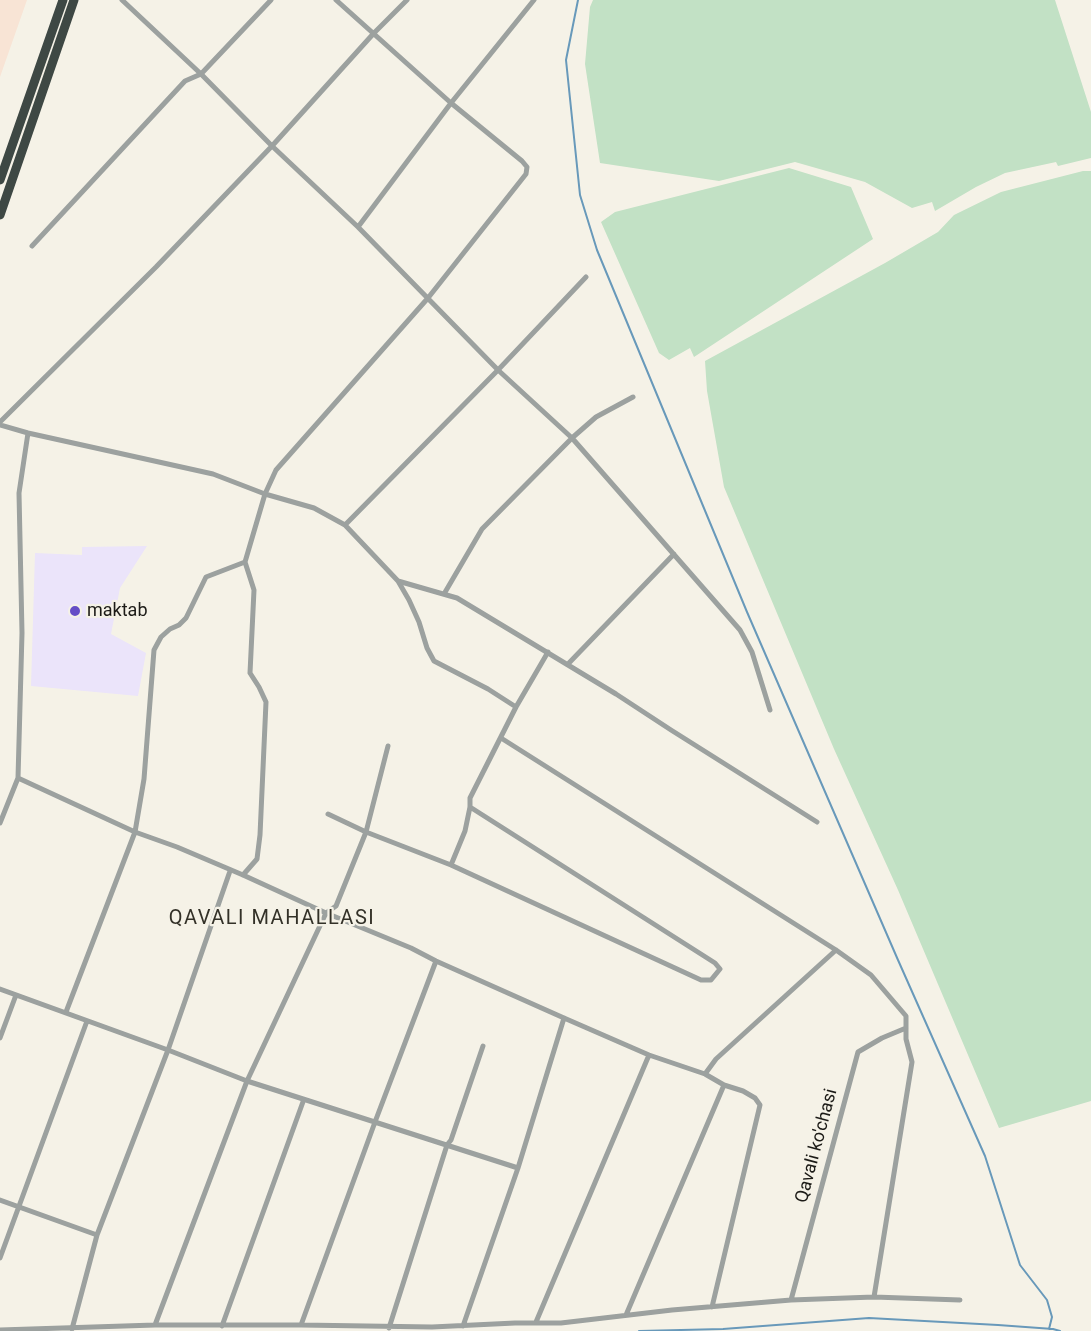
<!DOCTYPE html>
<style>
body{margin:0}
canvas{display:block;background:#f5f2e7}
</style>
<canvas width="1091" height="1331"></canvas>
<script>
const ctx = document.querySelector('canvas').getContext('2d');
ctx.lineJoin = 'round';
function fill(path, color) { ctx.fillStyle = color; ctx.fill(path, 'evenodd'); }
const poly = rows => new Path2D(rows.map(r => 'M' + r).join(''));
function trace(path, color, width, dash) { ctx.strokeStyle = color; ctx.lineWidth = width; ctx.lineCap = dash ? 'butt' : 'round'; ctx.setLineDash(dash || []); ctx.stroke(path); }
function drawText(font, color, halo, rows, align = 'center') {
  ctx.font = font + ' Roboto,sans-serif'; ctx.lineWidth = 4.5; ctx.setLineDash([]); ctx.textBaseline = 'middle'; ctx.strokeStyle = halo; ctx.fillStyle = color; for (const [text, x, y, turn = 0] of rows) {
    ctx.save(); ctx.translate(x, y); ctx.rotate((+turn || 0) * Math.PI / 180); ctx.textAlign = isNaN(turn) ? turn : align; if (halo) ctx.strokeText(text, 0, 0); ctx.fillText(text, 0, 0); ctx.restore();
  }
}
const industrial = poly([
 [0,0,27,0,0,77]
]);
const education = poly([
 [147,546,120,588,111,634,146,653,138,696,31,686,35,553,82,555,82,547]
]);
const green = poly([
 [593,0,1055,0,1091,112,1091,158,1058,166,1056,162,1005,173,976,187,935,211,932,202,912,208,865,182,795,162,719,181,600,163,585,64,590,7],
 [789,168,851,187,873,239,694,357,690,348,669,360,659,353,601,222,615,212],
 [1083,171,1091,171,1091,1101,999,1128,898,890,834,749,724,487,707,391,705,361,885,263,938,232,954,215,1001,192]
]);
const stream = poly([
 [578,0,566,60,580,195,597,250,747,612,898,960,985,1156,1020,1265,1047,1300,1052,1317,1049,1329],
 [639,1331,723,1329,869,1318,998,1325,1053,1329,1060,1331]
]);
const street = poly([
 [122,0,201,74,272,146,358,227,498,370,572,438,740,630,752,652,770,710],
 [358,227,451,103,534,0],
 [32,246,185,81,201,74,271,0],
 [0,422,156,267,272,146,374,33,407,0],
 [0,425,28,433,213,474,265,494,314,508,345,525,398,581,457,598,616,694,671,730,817,822],
 [345,525,498,370,586,277],
 [398,581,409,600,419,622,427,648,434,661,488,689,516,707],
 [444,594,482,529,572,438,596,417,633,397],
 [568,664,674,554],
 [501,738,836,950,871,975,906,1016,906,1039,912,1062,874,1297],
 [18,778,135,832,177,847,243,875,326,913,411,948,436,961,564,1018,649,1055,705,1074,716,1059,836,950],
 [328,814,366,832,451,865,701,980,711,980,720,969,715,963,470,807],
 [0,823,18,778,22,633,19,493,28,433],
 [451,865,465,831,470,807,470,798,516,707,548,652],
 [243,875,257,859,260,835,266,702,259,687,250,673,254,590,245,562,265,494,276,470,428,298,526,174,527,167,522,161,451,103,336,0],
 [0,989,168,1050,247,1081,518,1168],
 [66,1012,135,832,144,779,154,650,161,637,170,629,179,625,186,618,206,577,245,562],
 [0,1038,16,995],
 [0,1200,97,1235],
 [0,1258,87,1021],
 [791,1300,858,1052,882,1038,906,1028],
 [712,1307,760,1105,755,1098,743,1091,724,1085],
 [626,1315,724,1085,705,1074],
 [536,1322,649,1055],
 [155,1325,247,1081,326,913,336,906,366,832,388,746],
 [301,1325,375,1122,436,961],
 [222,1326,304,1099],
 [463,1326,518,1168,564,1018],
 [389,1328,447,1145,451,1140,483,1046],
 [72,1329,97,1235,168,1050,230,871],
 [0,1330,155,1325,301,1325,432,1327,515,1323,561,1323,672,1310,791,1300,874,1297,960,1300]
]);
const highway = poly([
 [0,180,63,0],
 [0,215,74,0]
]);
const markers = [
 [75,611,6,"#654dc6"]
];
const poiNames = [
 ["maktab",87,611]
];
const streetNames = [
 ["Qavali ko'chasi",817,1146,-75]
];
const neighbourhoodNames = [
 ["QAVALI MAHALLASI",272,919]
];
fill(industrial, '#f8e4d5');
fill(education, '#ebe4fa');
fill(green, '#c2e1c5');
trace(stream, '#6899ba', 2);
trace(street, '#9ca19f', 5);
trace(highway, '#3e4844', 9);
for (const [x, y, r, color] of markers) { const dot = new Path2D(); dot.arc(x, y, r, 0, 2 * Math.PI); ctx.fillStyle = color; ctx.fill(dot); trace(dot, '#f5f2e7', 2); }
drawText('18px', '#1c1b17', '#f5f2e7', poiNames, 'left');
drawText('18px', '#1c1b17', '#f5f2e7', streetNames);
ctx.letterSpacing = '1.5px';
drawText('20px', '#333128', '#f5f2e7', neighbourhoodNames);
ctx.letterSpacing = '0px';
</script>
